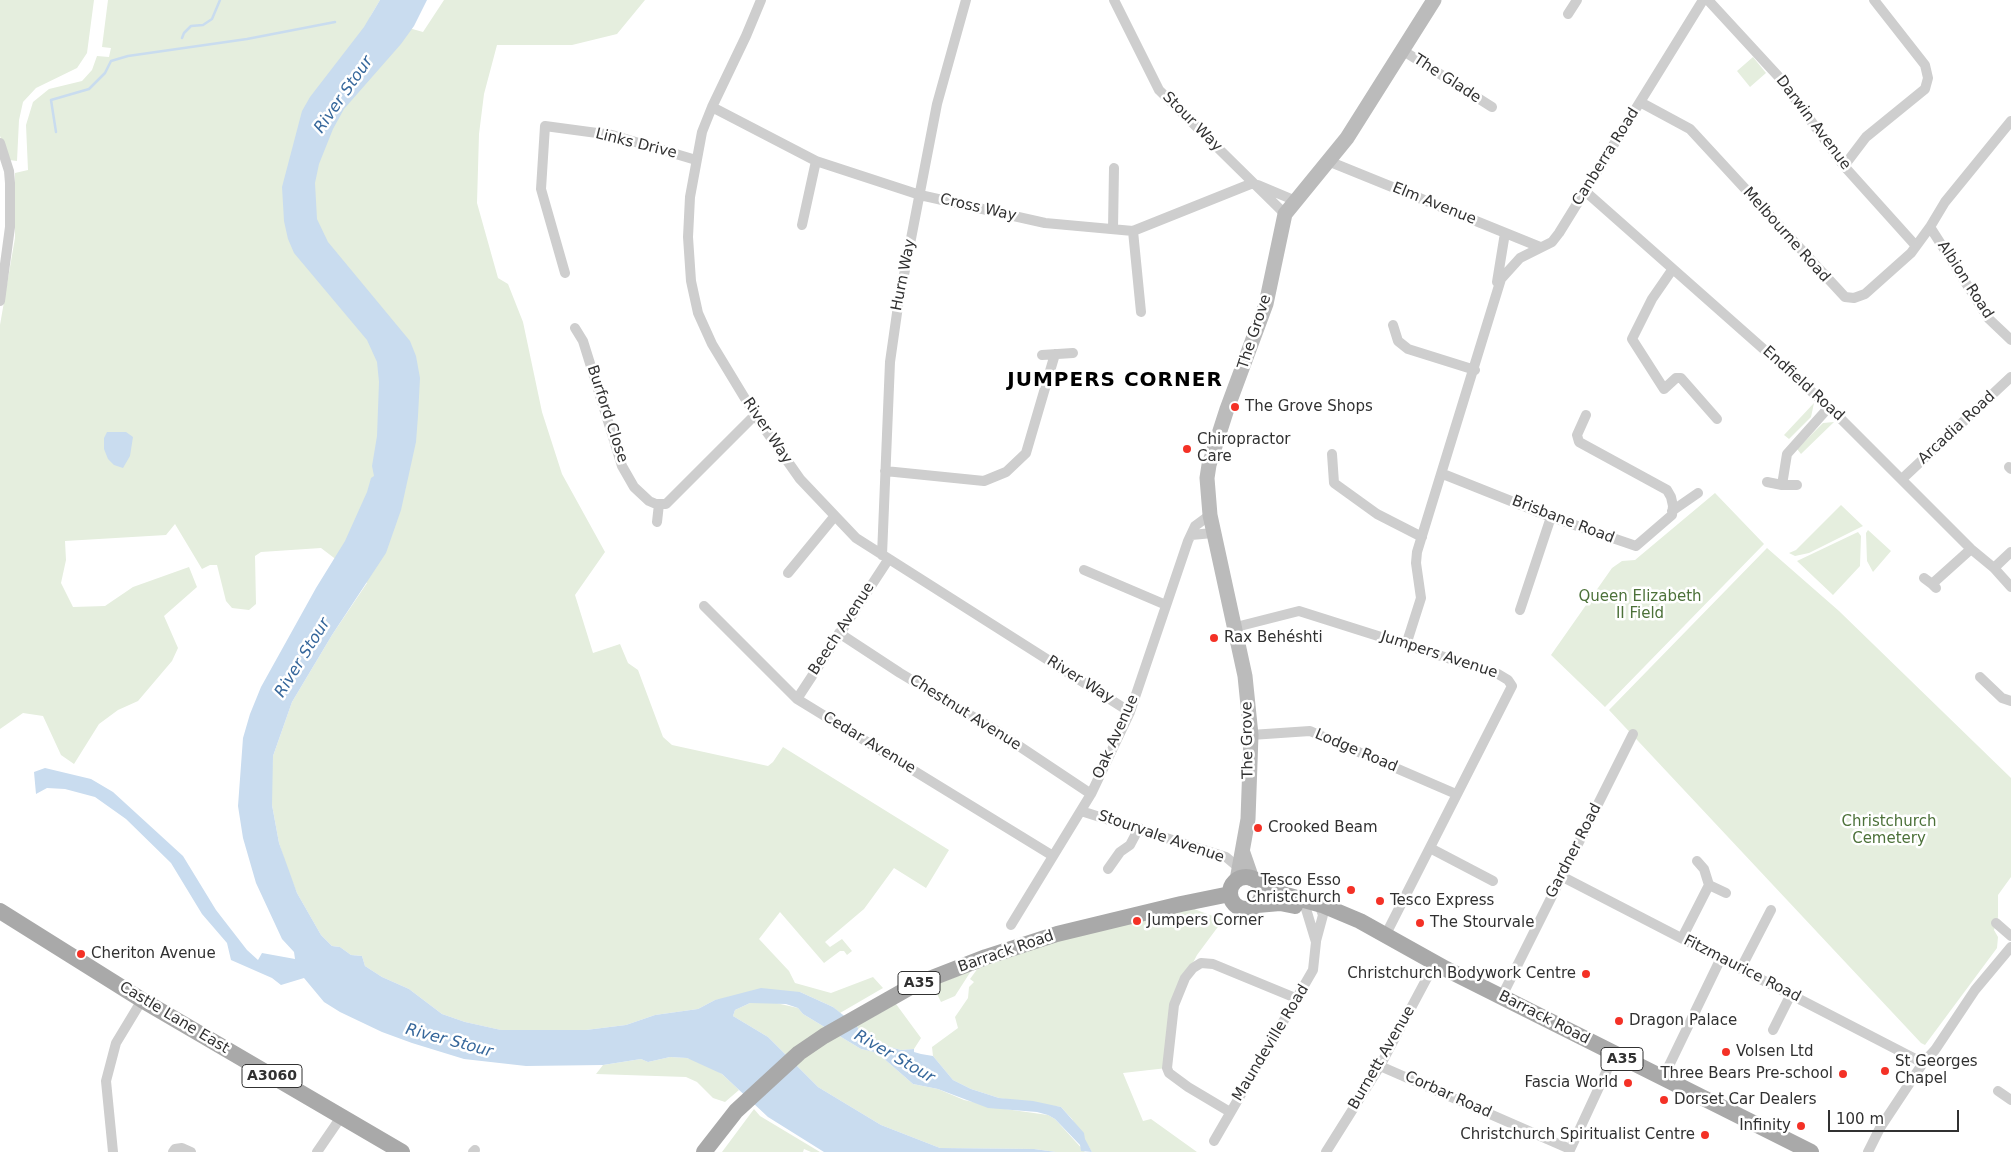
<!DOCTYPE html>
<meta charset="utf-8">
<style>
body{margin:0}
#map{position:relative;width:2011px;height:1152px;overflow:hidden;background:#fff;font-family:"DejaVu Sans",sans-serif}
canvas{display:block}
.scale{position:absolute;left:1828px;top:1110px;width:131px;height:22px;box-sizing:border-box;border:2px solid #313131;border-top:0;padding-left:6px;font-size:15px;line-height:18px;white-space:nowrap;color:#313131;-webkit-text-stroke:4px #fff;paint-order:stroke}
</style>
<div id="map">
<canvas width="2011" height="1152"></canvas>
<div class="scale">100 m</div>
</div>
<script>
const ctx = document.querySelector('canvas').getContext('2d');
ctx.lineJoin = 'round';
function fill(path, color) { ctx.fillStyle = color; ctx.fill(path, 'evenodd'); }
const poly = rows => new Path2D(rows.map(r => 'M' + r).join(''));
function trace(path, color, width, dash) { ctx.strokeStyle = color; ctx.lineWidth = width; ctx.lineCap = dash ? 'butt' : 'round'; ctx.setLineDash(dash || []); ctx.stroke(path); }
function drawText(font, color, halo, rows, align = 'center') {
  ctx.font = font + ' "DejaVu Sans",sans-serif'; ctx.lineWidth = 5; ctx.setLineDash([]); ctx.textBaseline = 'middle'; ctx.strokeStyle = halo; ctx.fillStyle = color; for (const [text, x, y, turn = 0] of rows) {
    ctx.save(); ctx.translate(x, y); ctx.rotate((+turn || 0) * Math.PI / 180); ctx.textAlign = isNaN(turn) ? turn : align; if (halo) ctx.strokeText(text, 0, 0); ctx.fillText(text, 0, 0); ctx.restore();
  }
}
const green = poly([
 [0,0,94,0,87,53,77,68,36,88,23,102,19,120,17,161,9,160,0,136],
 [108,0,380,0,370,17,423,32,444,0,645,0,617,34,572,45,497,45,484,94,479,134,477,203,498,278,508,284,523,322,542,412,562,474,605,552,575,595,593,653,620,644,628,663,638,670,663,737,672,745,768,766,773,762,783,747,949,850,926,888,894,868,864,909,825,942,830,947,842,939,852,951,847,955,844,951,840,951,824,963,780,912,759,939,789,971,795,983,831,993,873,977,883,988,840,1013,833,1007,800,992,715,1000,698,1009,655,1015,626,1025,586,1030,501,1030,465,1022,442,1014,409,989,382,977,365,966,362,956,351,955,340,947,332,946,321,935,297,893,288,871,279,843,272,805,271,781,273,756,292,702,332,635,367,583,321,548,261,552,255,556,256,604,249,610,232,608,226,601,217,565,210,565,202,569,175,524,166,535,65,541,66,560,61,583,73,607,105,606,133,587,189,567,197,587,164,616,178,648,172,661,138,701,118,710,99,724,74,764,61,755,43,716,23,713,0,729,0,325,15,238,15,173,28,170,26,125,33,102,49,89,82,81,92,70,97,56,109,57,111,48,102,47],
 [1753,57,1766,73,1750,87,1737,71],
 [1814,403,1811,417,1789,439,1784,435],
 [1834,422,1801,454,1797,449,1823,423],
 [1715,493,1764,544,1605,707,1551,655,1612,568,1622,561,1635,560],
 [1841,505,1863,526,1809,553,1795,556,1789,553,1796,550],
 [1868,530,1891,551,1873,572,1867,561,1866,533],
 [1858,532,1861,536,1860,566,1833,595,1797,561],
 [1767,548,1839,611,2011,778,2011,877,1998,895,1998,917,1994,930,1998,937,1997,948,1925,1045,1921,1043,1609,710],
 [1181,904,1223,920,1197,955,1179,990,1167,1068,1123,1073,1143,1121,1151,1119,1197,1152,1092,1152,1072,1119,1061,1107,999,1098,971,1089,953,1080,933,1056,932,1047,958,1028,955,1017,968,998,969,987,974,982,970,979,986,957],
 [971,971,955,996,941,1002,933,986],
 [750,1003,776,1003,798,1008,803,1014,861,1049,874,1052,882,1057,913,1084,938,1089,964,1100,1005,1109,1048,1115,1055,1119,1085,1152,1056,1152,1034,1149,940,1148,881,1125,818,1087,768,1037,733,1016,735,1010],
 [896,1004,921,1038,914,1049,901,1050,890,1047,860,1033,857,1026],
 [670,1057,687,1058,703,1063,722,1074,739,1090,725,1102,713,1098,697,1082,686,1077,596,1074,603,1065,641,1059,648,1062],
 [754,1109,760,1116,820,1152,811,1152,804,1149,803,1152,722,1152]
]);
const water = poly([
 [380,0,427,0,414,26,401,44,344,109,333,129,319,164,315,183,317,219,328,242,410,341,416,356,420,378,418,416,416,442,401,510,386,553,332,635,292,702,273,756,272,805,279,843,297,893,321,935,332,946,340,947,351,955,362,956,365,966,382,977,409,989,442,1014,465,1022,501,1030,586,1030,626,1025,655,1015,698,1009,715,1000,761,988,800,992,833,1007,857,1026,860,1033,890,1047,901,1050,914,1049,914,1052,921,1054,933,1056,953,1080,971,1089,999,1098,1033,1101,1061,1107,1084,1133,1085,1139,1092,1152,1081,1151,1080,1145,1055,1119,1048,1115,1037,1112,988,1108,938,1089,913,1084,882,1057,874,1052,861,1049,803,1014,798,1008,786,1004,750,1003,735,1010,733,1016,768,1037,818,1087,881,1125,940,1148,1034,1149,1056,1152,824,1152,768,1117,722,1074,687,1058,670,1057,648,1062,641,1059,603,1065,526,1066,464,1059,412,1043,382,1032,340,1012,324,1002,304,978,281,985,272,978,231,960,227,943,202,914,171,863,126,819,95,797,65,789,47,788,36,794,34,772,45,768,91,779,113,792,183,856,216,910,247,950,258,960,262,953,295,959,294,952,282,939,256,883,243,838,238,806,243,738,250,714,261,687,316,588,345,541,367,492,371,478,374,476,372,466,377,436,379,382,377,362,367,340,294,253,288,239,284,221,282,187,302,111,310,97,364,27],
 [107,432,126,432,133,437,130,456,123,468,114,465,108,459,104,449,104,438]
]);
const stream = poly([
 [182,38,184,33,191,26,203,25,212,19,220,0],
 [56,132,51,100,89,89,105,73,111,61,128,56,247,39,335,22]
]);
const street = poly([
 [761,0,746,36,712,107,702,132,690,197,688,237,691,281,698,313,712,344,755,415,800,479,856,538,1130,712],
 [1114,0,1159,90,1285,214],
 [1708,0,1778,76,1844,166,1916,246],
 [1568,14,1577,0],
 [1402,50,1492,107],
 [1640,102,1690,129,1845,297,1854,298,1865,294,1911,253,1930,227],
 [712,107,816,161,920,195,1045,223,1133,231,1253,183],
 [2011,121,1945,202,1930,227,1989,319,2011,340],
 [0,143,9,171,10,183,10,227,0,301],
 [1328,161,1540,247],
 [1844,166,1866,137,1925,89,1928,78,1925,65,1874,0],
 [1258,185,1296,201],
 [1586,192,1829,407,1971,549,1994,568,2011,587],
 [802,225,816,161],
 [1113,229,1114,168],
 [1133,231,1141,312],
 [1672,270,1652,299,1632,339,1664,389,1676,378,1681,378,1717,419],
 [565,273,541,189,545,126,612,135,696,160],
 [1497,282,1505,233],
 [1393,325,1398,341,1408,349,1475,370],
 [575,328,583,341,622,466,634,487,649,501,656,504,666,504,755,415],
 [1042,355,1073,353],
 [1332,454,1334,483,1377,514,1422,537],
 [2009,467,2011,469],
 [885,471,984,481,1006,472,1026,453,1055,354],
 [1443,474,1551,517,1636,546,1672,515,1673,506,1671,497,1667,490,1579,442,1577,435,1586,415],
 [1902,479,2011,377],
 [1767,482,1782,485,1787,454,1829,407],
 [1782,485,1797,485],
 [1672,511,1698,493],
 [657,522,659,504],
 [1191,535,1213,533],
 [882,555,890,362,898,306,937,104,966,0],
 [1994,568,2011,552],
 [1084,570,1166,605],
 [788,573,834,517],
 [1924,578,1932,584],
 [1936,588,1932,584,1971,549],
 [704,606,797,699,1053,856],
 [1520,610,1551,517],
 [1236,627,1299,611,1498,674,1508,680,1512,686,1385,936],
 [839,633,900,673,995,730,1091,794],
 [1406,645,1421,598,1416,563,1417,552,1501,279,1520,258,1552,242,1559,233,1703,0],
 [1980,677,2002,698,2011,701],
 [797,699,888,560],
 [1251,735,1310,731,1456,794],
 [1081,811,1226,857,1239,868],
 [1430,848,1493,881],
 [1108,869,1120,852,1130,845,1139,828],
 [1561,876,1923,1063],
 [1709,885,1726,893],
 [1996,923,2011,936],
 [1011,925,1091,794,1130,712,1188,541,1195,526,1210,515],
 [1682,938,1709,885,1704,869,1697,861],
 [1316,941,1323,915,1319,904],
 [1741,968,1771,910],
 [1502,996,1633,734],
 [1773,1030,1791,994],
 [1380,1066,1570,1149],
 [1663,1078,1721,958],
 [1998,1091,2011,1100],
 [1230,1112,1188,1087,1169,1073,1167,1068,1174,1005,1185,978,1193,968,1201,963,1213,964,1298,999],
 [1214,1141,1313,970,1316,942,1306,909],
 [113,1152,106,1081,116,1043,142,1000],
 [173,1152,175,1149,182,1148,191,1152],
 [317,1152,341,1117],
 [473,1152,475,1150],
 [1326,1152,1380,1066,1435,963],
 [1569,1152,1614,1055],
 [1868,1152,1880,1128,1923,1063,1935,1050,1975,990,2011,947]
]);
const secondary = poly([
 [1243,853,1252,879],
 [1237,880,1248,819,1251,735,1245,676,1210,515,1207,478,1209,465,1227,409,1266,304,1285,214,1347,138,1434,0]
]);
const primary = poly([
 '1230 893a16 16 0 1 1 32 0a16 16 0 1 1-32 0Z',
 [1261,888,1322,905,1360,921,1446,969,1811,1152],
 [1257,905,1280,903,1295,906],
 [0,911,142,1000,402,1152],
 [704,1152,736,1111,799,1053,824,1036,914,985,986,957,1057,934,1181,904,1230,894]
]);
const markers = [
 [1235,407,5,"#f43126"],
 [1187,449,5,"#f43126"],
 [1214,638,5,"#f43126"],
 [1258,828,5,"#f43126"],
 [1351,890,5,"#f43126"],
 [1380,901,5,"#f43126"],
 [1137,921,5,"#f43126"],
 [1420,923,5,"#f43126"],
 [81,954,5,"#f43126"],
 [1586,974,5,"#f43126"],
 [1619,1021,5,"#f43126"],
 [1726,1052,5,"#f43126"],
 [1885,1071,5,"#f43126"],
 [1843,1074,5,"#f43126"],
 [1628,1083,5,"#f43126"],
 [1664,1100,5,"#f43126"],
 [1801,1126,5,"#f43126"],
 [1705,1135,5,"#f43126"]
];
const shields = [
 [919,983,42],
 [1622,1059,42],
 [272,1076,60]
];
const shieldNames = [
 ["A35",919,983],
 ["A35",1622,1059],
 ["A3060",272,1076]
];
const streetNames = [
 ["The Glade",1447,79,33],
 ["Stour Way",1192,122,45],
 ["Darwin Avenue",1813,123,53],
 ["Links Drive",636,144,14],
 ["Canberra Road",1606,157,-58],
 ["Elm Avenue",1434,204,22],
 ["Cross Way",978,208,13],
 ["Melbourne Road",1786,235,48],
 ["Hurn Way",904,275,-79],
 ["Albion Road",1965,280,57],
 ["The Grove",1255,332,-72],
 ["Endfield Road",1803,384,42],
 ["Burford Close",607,414,72],
 ["Arcadia Road",1957,428,-43],
 ["River Way",767,431,56],
 ["Brisbane Road",1563,520,21],
 ["Beech Avenue",842,629,-57],
 ["Jumpers Avenue",1439,655,18],
 ["River Way",1080,680,32],
 ["Chestnut Avenue",965,713,32],
 ["Oak Avenue",1116,737,-66],
 ["The Grove",1248,740,-91],
 ["Cedar Avenue",869,743,31],
 ["Lodge Road",1356,751,23],
 ["Stourvale Avenue",1161,837,19],
 ["Gardner Road",1574,851,-63],
 ["Barrack Road",1006,952,-19],
 ["Fitzmaurice Road",1742,969,27],
 ["Castle Lane East",174,1018,31],
 ["Barrack Road",1544,1018,27],
 ["Maundeville Road",1271,1043,-59],
 ["Burnett Avenue",1382,1058,-60],
 ["Corbar Road",1448,1095,24]
];
const poiNames = [
 ["The Grove Shops",1245,407],
 ["Chiropractor",1197,440],
 ["Care",1197,457],
 ["Rax Behéshti",1224,638],
 ["Crooked Beam",1268,828],
 ["Tesco Esso",1341,881,"right"],
 ["Christchurch",1341,898,"right"],
 ["Tesco Express",1390,901],
 ["Jumpers Corner",1147,921],
 ["The Stourvale",1430,923],
 ["Cheriton Avenue",91,954],
 ["Christchurch Bodywork Centre",1576,974,"right"],
 ["Dragon Palace",1629,1021],
 ["Volsen Ltd",1736,1052],
 ["St Georges",1895,1062],
 ["Chapel",1895,1079],
 ["Three Bears Pre-school",1833,1074,"right"],
 ["Fascia World",1618,1083,"right"],
 ["Dorset Car Dealers",1674,1100],
 ["Infinity",1791,1126,"right"],
 ["Christchurch Spiritualist Centre",1695,1135,"right"]
];
const parkNames = [
 ["Queen Elizabeth",1640,597],
 ["II Field",1640,614],
 ["Christchurch",1889,822],
 ["Cemetery",1889,839]
];
const waterNames = [
 ["River Stour",344,95,-55],
 ["River Stour",303,658,-58],
 ["River Stour",449,1041,15],
 ["River Stour",894,1057,30]
];
const districtNames = [
 ["JUMPERS CORNER",1115,381]
];
fill(green, '#e5eede');
fill(water, '#c9dcef');
trace(stream, '#c9dcef', 2.5);
trace(street, '#cecece', 10);
trace(secondary, '#bbb', 15);
trace(primary, '#a9a9a9', 16);
for (const [x, y, r, color] of markers) { const dot = new Path2D(); dot.arc(x, y, r, 0, 2 * Math.PI); ctx.fillStyle = color; ctx.fill(dot); trace(dot, '#fff', 2); }
for (const [x, y, w] of shields) { const box = new Path2D(); box.roundRect(x - w / 2, y - 11.5, w, 23, 4); ctx.fillStyle = '#fff'; ctx.fill(box); trace(box, '#313131', 1); }
drawText('bold 14px', '#313131', null, shieldNames);
drawText('15px', '#313131', '#fff', streetNames);
drawText('15px', '#313131', '#fff', poiNames, 'left');
drawText('15px', '#4c7139', '#fff', parkNames);
drawText('italic 16px', '#36679b', '#fff', waterNames);
ctx.letterSpacing = '1px';
drawText('bold 20px', '#000', '#fff', districtNames);
ctx.letterSpacing = '0px';
</script>
